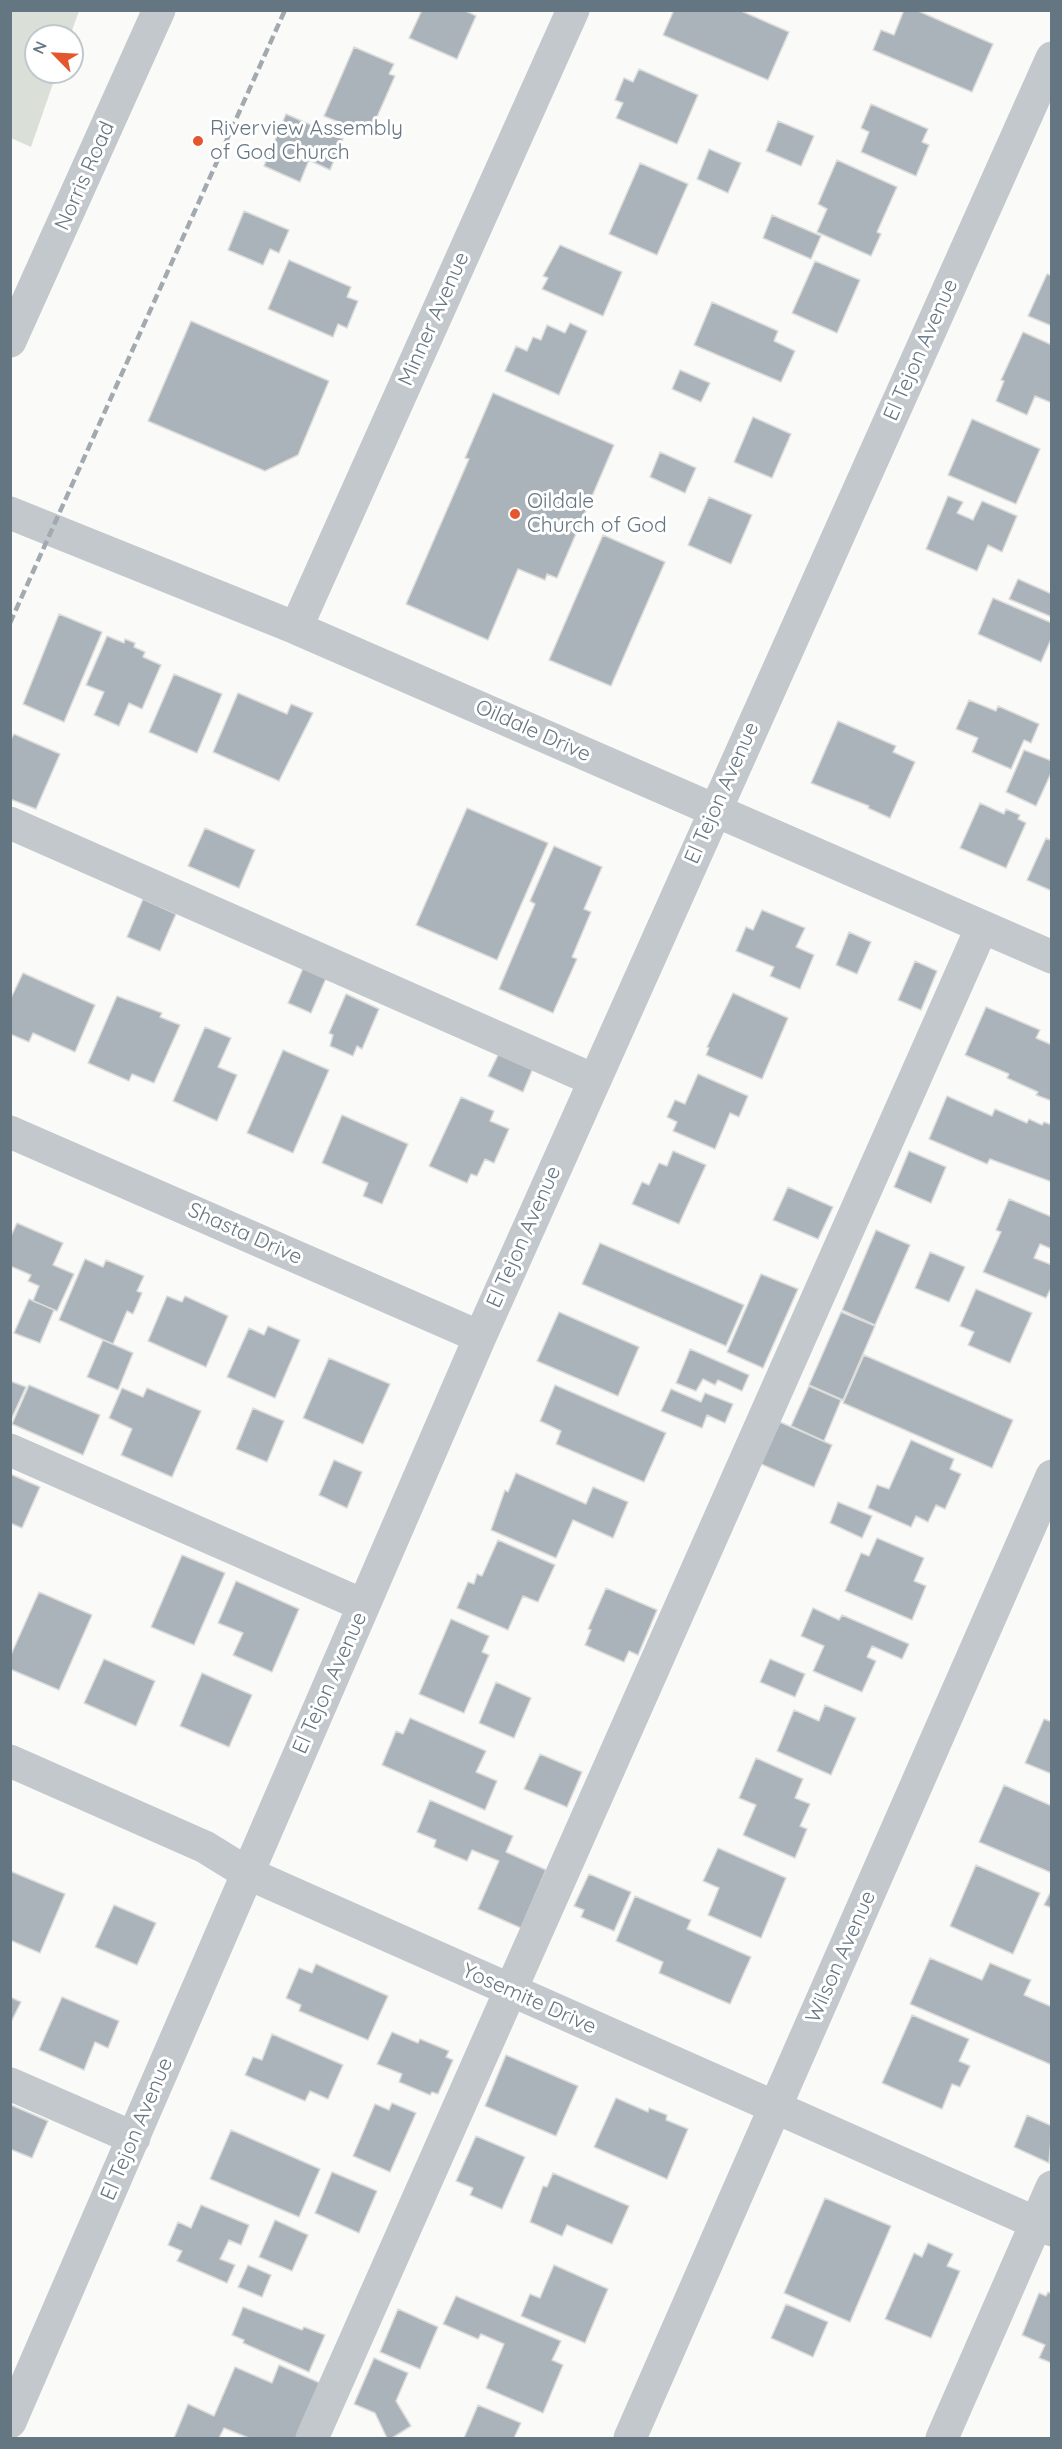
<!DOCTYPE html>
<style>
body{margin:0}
#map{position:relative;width:1062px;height:2449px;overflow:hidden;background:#fafaf8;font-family:Quicksand,sans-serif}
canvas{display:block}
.frame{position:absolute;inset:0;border:12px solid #657683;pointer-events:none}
.north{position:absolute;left:24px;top:24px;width:60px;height:60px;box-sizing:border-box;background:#fff;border:2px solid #c1c8cd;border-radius:50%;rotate:294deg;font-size:16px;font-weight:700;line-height:24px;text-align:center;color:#657683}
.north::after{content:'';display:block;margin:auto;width:21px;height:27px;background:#e4572e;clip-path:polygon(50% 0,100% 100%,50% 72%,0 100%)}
</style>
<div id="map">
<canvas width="1062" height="2449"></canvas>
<div class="frame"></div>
<div class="north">N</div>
</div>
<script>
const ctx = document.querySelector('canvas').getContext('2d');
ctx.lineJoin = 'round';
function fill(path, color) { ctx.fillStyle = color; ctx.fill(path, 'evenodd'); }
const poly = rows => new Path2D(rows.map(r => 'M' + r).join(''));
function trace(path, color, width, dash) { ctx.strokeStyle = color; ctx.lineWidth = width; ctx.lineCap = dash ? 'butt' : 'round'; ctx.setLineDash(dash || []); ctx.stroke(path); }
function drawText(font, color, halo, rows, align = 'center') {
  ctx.font = font + ' Quicksand,sans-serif'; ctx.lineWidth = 6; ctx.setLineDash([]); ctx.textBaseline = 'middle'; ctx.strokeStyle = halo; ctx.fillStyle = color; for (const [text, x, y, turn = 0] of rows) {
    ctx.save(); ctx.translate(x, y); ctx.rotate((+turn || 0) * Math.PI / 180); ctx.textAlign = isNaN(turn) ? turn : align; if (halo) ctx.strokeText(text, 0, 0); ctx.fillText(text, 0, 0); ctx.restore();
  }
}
const green = poly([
 [11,10,79,11,70,36,36,36,36,72,57,72,31,147,11,138]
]);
const building = poly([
 [422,10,464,10,476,16,457,59,409,38,422,10],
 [674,10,739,10,789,32,768,80,663,35,674,10],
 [916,10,993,44,972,92,873,50,881,30,894,35,904,10,916,10],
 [354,47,394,64,389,74,395,76,369,135,324,116,354,47],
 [639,69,698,95,677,144,616,118,623,103,615,100,624,78,633,82,639,69],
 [871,104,928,129,922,142,929,145,916,176,861,152,869,132,861,128,871,104],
 [286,114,343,139,330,170,309,160,300,182,264,166,286,114],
 [778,121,814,136,801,166,766,151,778,121],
 [709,149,741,163,728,193,697,179,709,149],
 [837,160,897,187,877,232,881,234,871,256,817,232,827,209,818,204,837,160],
 [640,163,688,184,657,255,609,234,640,163],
 [244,211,289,230,279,253,270,249,263,265,228,250,244,211],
 [772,215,821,236,811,259,763,238,772,215],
 [560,245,622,272,603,316,542,289,548,278,543,276,560,245],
 [289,260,351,287,347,297,358,301,347,328,338,324,333,337,268,309,289,260],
 [815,261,860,280,837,333,792,313,815,261],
 [1047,274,1052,276,1052,326,1028,316,1047,274],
 [712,302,778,331,774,341,795,351,781,382,694,345,712,302],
 [191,321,329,381,298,455,265,471,148,421,191,321],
 [570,323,587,331,559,395,505,371,516,346,527,351,533,337,541,340,547,325,565,333,570,323],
 [1023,332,1052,345,1052,403,1035,396,1027,415,996,401,1004,381,1001,380,1023,332],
 [680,370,710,383,701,402,672,389,680,370],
 [493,393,614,445,557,578,547,574,545,580,518,569,488,640,406,604,469,459,465,458,493,393],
 [753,417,791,434,772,478,734,462,753,417],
 [972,419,1040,449,1016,504,948,475,972,419],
 [660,452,696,468,685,493,650,477,660,452],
 [948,496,963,502,957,513,973,520,982,501,1017,516,1002,552,988,545,977,571,926,549,948,496],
 [709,497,752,515,731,564,688,545,709,497],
 [603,535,665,562,611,686,549,660,603,535],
 [1018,579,1052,594,1052,617,1009,599,1018,579],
 [993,598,1052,623,1052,637,1041,662,978,634,993,598],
 [59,614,102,632,64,722,23,704,59,614],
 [107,636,124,643,125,639,135,643,134,647,145,652,143,657,161,665,142,709,129,703,119,726,94,715,104,692,86,685,107,636],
 [174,674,222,694,197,753,149,732,174,674],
 [238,693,287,714,291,704,313,713,279,781,213,752,238,693],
 [969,700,996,711,998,706,1039,724,1031,743,1024,740,1011,769,972,752,978,738,956,729,969,700],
 [838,721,896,746,893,752,915,762,890,818,868,808,869,806,811,783,838,721],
 [14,734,60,754,36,809,10,799,10,741,14,734],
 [1024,750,1052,761,1052,771,1036,806,1006,792,1024,750],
 [980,803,1004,814,1006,809,1020,815,1018,819,1026,823,1006,868,960,848,980,803],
 [467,808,548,843,497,960,416,925,467,808],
 [205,828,255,850,239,888,188,866,205,828],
 [1046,838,1052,841,1052,891,1027,880,1046,838],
 [554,846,602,867,584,909,591,912,572,957,577,959,553,1013,499,989,535,904,530,901,554,846],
 [143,899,176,914,160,951,127,937,143,899],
 [762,910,805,928,796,947,814,955,800,989,770,976,774,967,736,951,746,927,753,930,762,910],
 [849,932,871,942,857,974,836,965,849,932],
 [915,961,937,971,921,1010,898,1000,915,961],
 [304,966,327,976,311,1013,288,1003,304,966],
 [23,973,95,1005,75,1052,33,1033,29,1042,10,1034,10,1000,23,973],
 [733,993,788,1018,762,1079,706,1055,709,1048,707,1047,733,993],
 [346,994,379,1009,362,1049,357,1046,353,1056,330,1046,333,1035,329,1033,346,994],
 [117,996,162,1013,160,1017,180,1025,154,1083,132,1074,129,1081,88,1063,117,996],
 [986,1007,1040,1030,1036,1038,1052,1045,1052,1101,1036,1095,1038,1092,1007,1078,1009,1074,965,1055,986,1007],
 [205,1027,231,1038,218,1067,237,1075,217,1121,173,1101,205,1027],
 [283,1050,329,1070,293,1153,247,1133,283,1050],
 [499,1053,533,1068,523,1092,488,1076,499,1053],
 [698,1074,748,1096,739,1117,730,1113,715,1149,673,1131,677,1122,667,1117,675,1100,685,1104,698,1074],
 [947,1096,992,1116,995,1109,1027,1123,1029,1119,1042,1125,1044,1122,1052,1125,1052,1182,990,1159,987,1164,929,1139,947,1096],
 [461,1097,494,1111,490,1121,509,1129,494,1163,485,1159,477,1176,471,1174,467,1183,429,1166,461,1097],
 [342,1115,408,1144,382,1204,363,1196,368,1183,322,1163,342,1115],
 [673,1151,706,1165,679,1224,632,1204,642,1182,649,1185,659,1163,667,1166,673,1151],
 [909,1151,946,1167,931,1203,894,1187,909,1151],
 [788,1187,833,1207,818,1239,773,1220,788,1187],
 [1009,1199,1052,1217,1052,1249,1040,1244,1034,1258,1052,1265,1052,1286,1046,1298,983,1272,1001,1232,996,1230,1009,1199],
 [17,1223,63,1243,53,1265,74,1274,57,1311,33,1301,39,1286,28,1281,31,1275,10,1266,10,1238,17,1223],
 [876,1230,910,1245,875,1325,842,1310,876,1230],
 [600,1243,744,1305,726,1346,582,1284,600,1243],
 [930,1252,965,1267,949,1302,915,1288,930,1252],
 [85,1259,103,1267,106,1260,144,1276,137,1291,142,1293,133,1314,127,1311,113,1344,59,1320,85,1259],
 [761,1274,798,1289,763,1368,727,1352,761,1274],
 [976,1289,1032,1313,1010,1363,968,1345,974,1332,960,1326,976,1289],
 [167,1296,182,1302,185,1296,228,1316,206,1367,148,1341,167,1296],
 [29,1299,54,1310,40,1343,14,1333,29,1299],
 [559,1312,639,1347,618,1396,537,1361,559,1312],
 [841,1312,875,1326,843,1400,809,1385,841,1312],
 [268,1326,300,1340,275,1398,227,1377,249,1328,264,1335,268,1326],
 [103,1340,133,1353,118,1390,87,1377,103,1340],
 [690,1349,749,1375,742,1391,718,1380,715,1385,703,1379,696,1391,676,1383,690,1349],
 [864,1355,1013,1420,992,1468,843,1403,864,1355],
 [329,1358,390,1384,363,1444,303,1418,329,1358],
 [10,1381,26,1387,10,1422,10,1381],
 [29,1385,100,1415,83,1455,12,1424,29,1385],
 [555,1385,666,1433,644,1482,556,1444,561,1431,540,1421,555,1385],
 [809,1386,841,1400,824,1441,791,1426,809,1386],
 [122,1388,143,1397,147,1388,201,1411,172,1477,121,1455,132,1429,109,1418,122,1388],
 [671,1389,701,1402,705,1393,733,1404,725,1423,707,1415,702,1428,661,1411,671,1389],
 [253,1408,284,1421,267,1462,236,1449,253,1408],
 [780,1422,832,1445,814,1487,761,1464,780,1422],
 [911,1440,954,1459,950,1469,961,1474,945,1509,936,1505,928,1522,916,1516,911,1527,868,1508,877,1485,889,1489,911,1440],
 [334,1460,362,1472,347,1508,319,1495,334,1460],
 [516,1473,586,1504,593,1487,628,1502,613,1538,573,1520,556,1558,491,1530,505,1490,508,1492,516,1473],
 [10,1474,40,1487,22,1528,10,1523,10,1474],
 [838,1502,872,1516,862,1538,830,1523,838,1502],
 [877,1538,924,1558,914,1581,926,1586,912,1620,845,1591,861,1553,869,1556,877,1538],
 [498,1540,555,1565,538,1602,523,1596,508,1630,457,1608,468,1582,474,1584,477,1574,482,1576,498,1540],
 [182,1555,225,1573,194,1645,151,1627,182,1555],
 [236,1581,299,1609,272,1672,233,1655,243,1633,218,1623,236,1581],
 [606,1588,657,1610,638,1655,629,1651,624,1662,585,1645,591,1630,588,1629,606,1588],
 [39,1592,92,1615,59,1690,10,1669,10,1657,39,1592],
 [813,1608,839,1620,842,1615,909,1644,902,1659,872,1646,867,1657,876,1661,862,1692,813,1671,824,1646,801,1636,813,1608],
 [451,1619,489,1636,482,1652,489,1655,464,1713,419,1694,451,1619],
 [104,1659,155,1681,136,1726,84,1703,104,1659],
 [770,1659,805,1674,795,1697,760,1682,770,1659],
 [202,1673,252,1695,229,1747,180,1726,202,1673],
 [496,1682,531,1698,514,1738,479,1723,496,1682],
 [825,1705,856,1718,831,1775,777,1751,794,1710,819,1721,825,1705],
 [410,1718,486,1751,476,1772,497,1781,485,1810,382,1765,396,1731,403,1734,410,1718],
 [1044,1719,1052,1722,1052,1774,1025,1763,1044,1719],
 [540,1754,582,1772,567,1807,524,1789,540,1754],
 [756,1758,803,1779,795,1798,810,1804,800,1826,807,1829,795,1858,743,1835,756,1805,739,1798,756,1758],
 [1004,1785,1052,1806,1052,1873,979,1842,1004,1785],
 [430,1800,513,1836,506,1852,546,1870,521,1928,478,1909,499,1861,472,1850,467,1861,434,1847,436,1840,417,1832,430,1800],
 [718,1848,786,1878,761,1938,708,1915,719,1888,703,1881,718,1848],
 [976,1865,1040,1893,1013,1954,950,1926,976,1865],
 [10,1871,65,1894,40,1953,10,1940,10,1871],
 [589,1874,631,1892,614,1931,581,1917,584,1910,574,1906,589,1874],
 [1052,1889,1052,1908,1044,1905,1052,1889],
 [635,1896,691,1920,687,1929,751,1957,730,2004,659,1973,663,1962,616,1941,635,1896],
 [114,1905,156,1923,137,1965,95,1947,114,1905],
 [930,1958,982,1980,990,1963,1031,1980,1024,1995,1052,2007,1052,2065,910,2004,930,1958],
 [316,1964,388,1996,368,2040,299,2011,301,2005,286,1998,299,1968,312,1973,316,1964],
 [10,1997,21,2002,10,2024,10,1997],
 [62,1997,119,2021,108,2048,95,2042,84,2070,39,2050,62,1997],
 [912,2015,969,2039,959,2061,970,2066,960,2087,952,2084,942,2109,882,2083,912,2015],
 [392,2032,418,2043,420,2039,449,2051,446,2057,453,2060,438,2094,432,2092,430,2095,399,2082,402,2074,377,2064,392,2032],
 [272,2034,343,2065,328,2099,310,2091,305,2101,245,2075,253,2057,262,2060,272,2034],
 [506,2055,578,2086,556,2136,485,2106,506,2055],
 [616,2098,648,2112,649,2108,667,2115,666,2120,688,2129,667,2179,594,2147,616,2098],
 [392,2103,416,2113,390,2172,353,2156,375,2104,389,2110,392,2103],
 [11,2105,48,2121,32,2158,10,2149,11,2105],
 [1027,2115,1052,2126,1049,2163,1014,2147,1027,2115],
 [231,2130,320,2169,299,2217,210,2179,231,2130],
 [476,2136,525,2157,502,2209,470,2195,473,2188,456,2181,476,2136],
 [332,2172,377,2191,359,2233,315,2213,332,2172],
 [553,2173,629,2206,612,2244,567,2225,562,2236,530,2222,543,2186,547,2187,553,2173],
 [825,2198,891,2226,850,2322,784,2293,825,2198],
 [201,2205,249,2225,241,2245,229,2240,220,2259,235,2265,227,2283,177,2261,182,2251,168,2245,178,2222,191,2228,201,2205],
 [275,2220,308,2235,292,2271,259,2257,275,2220],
 [928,2243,953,2254,947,2266,960,2271,931,2338,885,2319,914,2253,922,2257,928,2243],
 [248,2265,271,2275,262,2297,238,2287,248,2265],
 [554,2265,608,2289,585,2343,521,2316,530,2294,540,2298,554,2265],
 [1048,2292,1052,2294,1052,2363,1039,2358,1045,2345,1022,2335,1039,2293,1046,2296,1048,2292],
 [456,2296,561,2341,552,2360,563,2365,543,2413,486,2388,504,2344,481,2334,478,2339,443,2324,456,2296],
 [786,2304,828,2322,813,2357,771,2338,786,2304],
 [243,2307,302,2330,304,2327,325,2335,309,2372,243,2343,244,2340,232,2335,243,2307],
 [398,2309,438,2327,420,2369,380,2352,398,2309],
 [374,2358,408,2373,396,2401,411,2426,392,2438,387,2438,375,2413,354,2404,374,2358],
 [279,2365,320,2383,296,2438,249,2438,224,2428,219,2438,174,2438,188,2404,214,2416,235,2367,272,2383,279,2365],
 [478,2405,521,2423,514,2438,464,2438,478,2405]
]);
const minor = poly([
 [10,341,159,10],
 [10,513,296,628,1052,957],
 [296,628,573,10],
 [10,823,594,1080],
 [10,1132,480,1337],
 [10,1450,363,1605],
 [10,1761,205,1847,247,1873,1052,2230],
 [10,2084,134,2138],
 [10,2422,480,1337,1052,58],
 [312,2438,982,927],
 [630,2438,1052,1476],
 [942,2438,1052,2187]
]);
const rail = poly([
 [10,623,285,10]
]);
const markers = [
 [198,141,6,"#e4572e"],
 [515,514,6,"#e4572e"]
];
const poiNames = [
 ["Riverview Assembly",210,129],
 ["of God Church",210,153],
 ["Oildale",527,502],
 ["Church of God",527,526]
];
const streetNames = [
 ["Norris Road",85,176,-66],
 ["Minner Avenue",434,319,-66],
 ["El Tejon Avenue",921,350,-66],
 ["Oildale Drive",533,731,24],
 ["El Tejon Avenue",722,793,-66],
 ["Shasta Drive",245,1234,24],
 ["El Tejon Avenue",524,1237,-66],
 ["El Tejon Avenue",330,1683,-66],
 ["Wilson Avenue",841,1957,-66],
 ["Yosemite Drive",529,1999,24],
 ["El Tejon Avenue",137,2129,-67]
];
fill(green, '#dadfd7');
fill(building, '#aab3b9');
trace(building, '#dcdcda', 1.5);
trace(minor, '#c3c8cc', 33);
trace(rail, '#a2aab0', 4.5, [9, 4.5]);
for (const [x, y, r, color] of markers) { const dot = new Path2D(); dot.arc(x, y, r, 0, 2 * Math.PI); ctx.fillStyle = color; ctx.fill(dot); trace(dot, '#fff', 2); }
drawText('21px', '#657683', '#fff', poiNames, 'left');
drawText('21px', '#657683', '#fff', streetNames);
</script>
